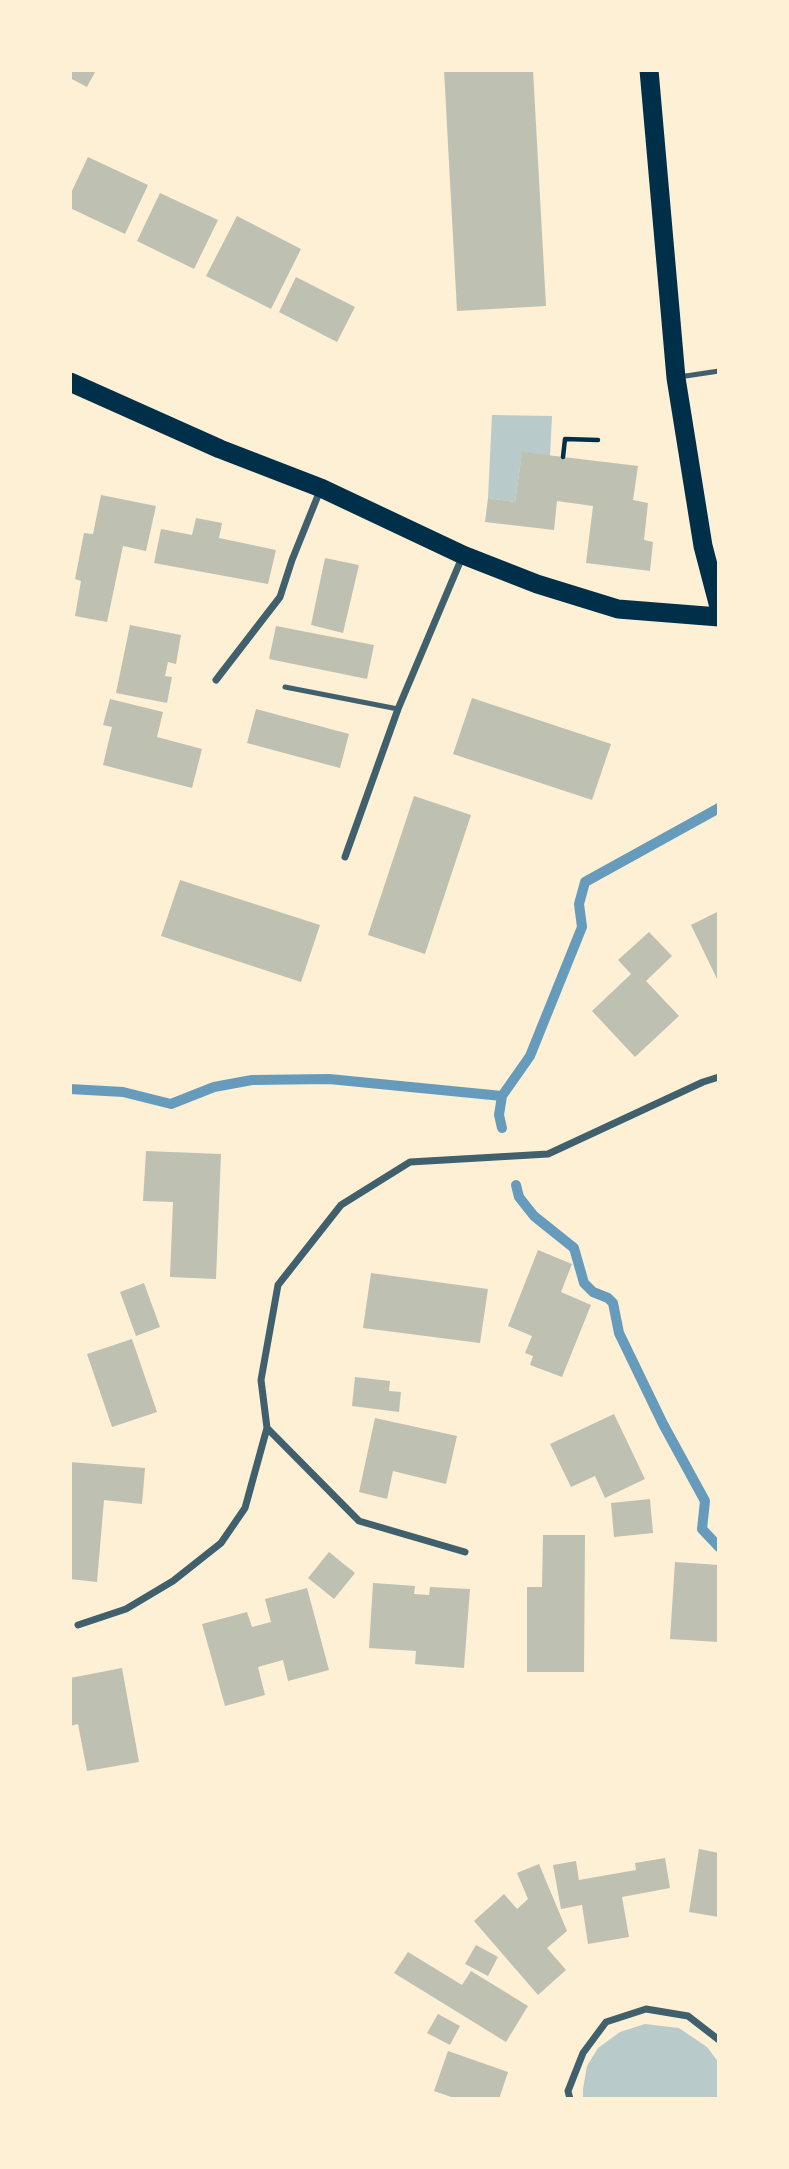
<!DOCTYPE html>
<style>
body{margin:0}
#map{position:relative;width:789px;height:2169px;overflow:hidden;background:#fdf0d5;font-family:"DM Sans",sans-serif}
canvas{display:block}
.frame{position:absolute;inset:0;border:72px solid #fdf0d5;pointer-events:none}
</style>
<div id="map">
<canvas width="789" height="2169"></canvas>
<div class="frame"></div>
</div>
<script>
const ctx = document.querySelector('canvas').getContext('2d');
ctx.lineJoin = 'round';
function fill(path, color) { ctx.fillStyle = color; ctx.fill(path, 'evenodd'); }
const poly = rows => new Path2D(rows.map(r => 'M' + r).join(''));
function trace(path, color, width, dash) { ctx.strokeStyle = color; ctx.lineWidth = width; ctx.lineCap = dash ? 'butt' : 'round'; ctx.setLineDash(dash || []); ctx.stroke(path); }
const green = poly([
 [492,415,552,416,550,456,522,453,515,502,488,498],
 [645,2024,679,2028,707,2047,719,2063,719,2099,583,2099,583,2089,587,2066,598,2048,620,2032]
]);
const stream = poly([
 [70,1089,123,1092,171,1104,214,1087,252,1080,329,1079,502,1096,499,1115,502,1128],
 [502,1096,530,1056,582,927,579,904,585,882,719,808],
 [516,1185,519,1197,534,1216,574,1248,584,1283,593,1292,608,1298,613,1303,619,1333,663,1424,705,1501,702,1529,719,1547]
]);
const building = poly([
 [70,70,96,70,87,87,70,78],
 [444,70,533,70,546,306,457,311],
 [88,157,148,185,125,234,70,208,70,195],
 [160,193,218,220,194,269,137,241],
 [237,216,301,249,271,309,206,276],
 [296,277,355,307,337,342,279,312],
 [522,452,638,466,633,500,648,503,644,540,653,542,650,571,586,563,593,506,557,501,554,530,485,522,488,498,515,502],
 [101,495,156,506,146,551,123,546,107,622,75,616,81,581,75,579,84,533,93,534],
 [196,518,222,523,219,538,276,550,268,584,154,563,161,529,192,535],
 [325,558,359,565,343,633,311,625],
 [130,625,181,635,176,664,168,662,165,676,172,677,167,703,116,693],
 [276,626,374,645,367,679,269,659],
 [472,698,611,744,592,800,453,754],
 [110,699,163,712,157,737,202,749,192,788,103,765,112,727,103,725],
 [256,709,349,734,340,768,247,743],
 [414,796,471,815,425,954,368,935],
 [180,880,320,925,301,982,161,936],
 [719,911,719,983,691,925],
 [649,932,672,956,646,981,679,1016,635,1057,592,1011,631,974,618,960],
 [146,1151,221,1154,216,1279,170,1277,173,1202,143,1201],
 [538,1250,572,1264,561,1292,591,1305,562,1377,530,1365,533,1356,525,1353,532,1336,508,1326],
 [371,1273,488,1289,480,1343,363,1328],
 [144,1283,160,1327,136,1336,120,1292],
 [132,1339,157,1412,112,1427,87,1354],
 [355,1377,390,1381,389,1391,401,1392,399,1412,352,1406],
 [614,1414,645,1479,605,1498,595,1476,571,1487,550,1444],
 [375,1418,457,1436,446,1484,393,1471,387,1499,359,1492],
 [70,1462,145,1468,142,1504,104,1500,97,1582,70,1579],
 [650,1499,653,1533,614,1537,611,1503],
 [543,1535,585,1535,584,1672,527,1672,527,1587,542,1587],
 [329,1552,355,1573,334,1599,308,1578],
 [675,1562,719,1565,719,1642,670,1639],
 [373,1583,415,1586,414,1594,429,1595,430,1587,470,1589,464,1668,415,1664,416,1651,369,1648],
 [307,1588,329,1670,288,1681,283,1660,258,1667,265,1695,225,1706,202,1624,247,1612,252,1627,271,1622,265,1599],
 [122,1668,139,1762,87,1771,78,1724,70,1726,70,1678],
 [699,1849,719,1853,719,1917,689,1912],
 [665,1858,670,1888,622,1897,629,1937,588,1944,582,1905,561,1909,553,1865,576,1861,579,1880,636,1870,635,1863],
 [539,1864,567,1931,547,1948,566,1970,538,1995,474,1921,504,1894,517,1909,528,1899,517,1873],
 [476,1945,498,1957,488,1976,465,1964],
 [408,1952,462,1985,471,1971,528,2006,506,2042,394,1973],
 [438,2014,460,2026,450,2045,427,2033],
 [448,2051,508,2072,499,2099,457,2099,434,2091]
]);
const path = poly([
 [563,457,565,439,598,440]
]);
const service = poly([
 [679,377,719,371],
 [285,687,398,709]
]);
const minor = poly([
 [216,680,280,597,292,560,321,488],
 [345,857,398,709,463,555],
 [267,1428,359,1521,465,1552],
 [78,1625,126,1609,173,1581,221,1543,245,1508,267,1428,261,1380,278,1285,341,1205,410,1162,548,1154,703,1082,719,1077],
 [570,2099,568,2091,583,2053,606,2022,646,2009,688,2016,719,2040]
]);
const trunk = poly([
 [649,70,676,378,703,546,719,607],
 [70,382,220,449,321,488,463,555,537,584,618,609,719,617]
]);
fill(green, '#b9caca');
trace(stream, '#669bbc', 10);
fill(building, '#bec0b2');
trace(path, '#003049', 4.5);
trace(service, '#3f606c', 5);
trace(minor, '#3f606c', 7);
trace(trunk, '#003049', 19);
</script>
